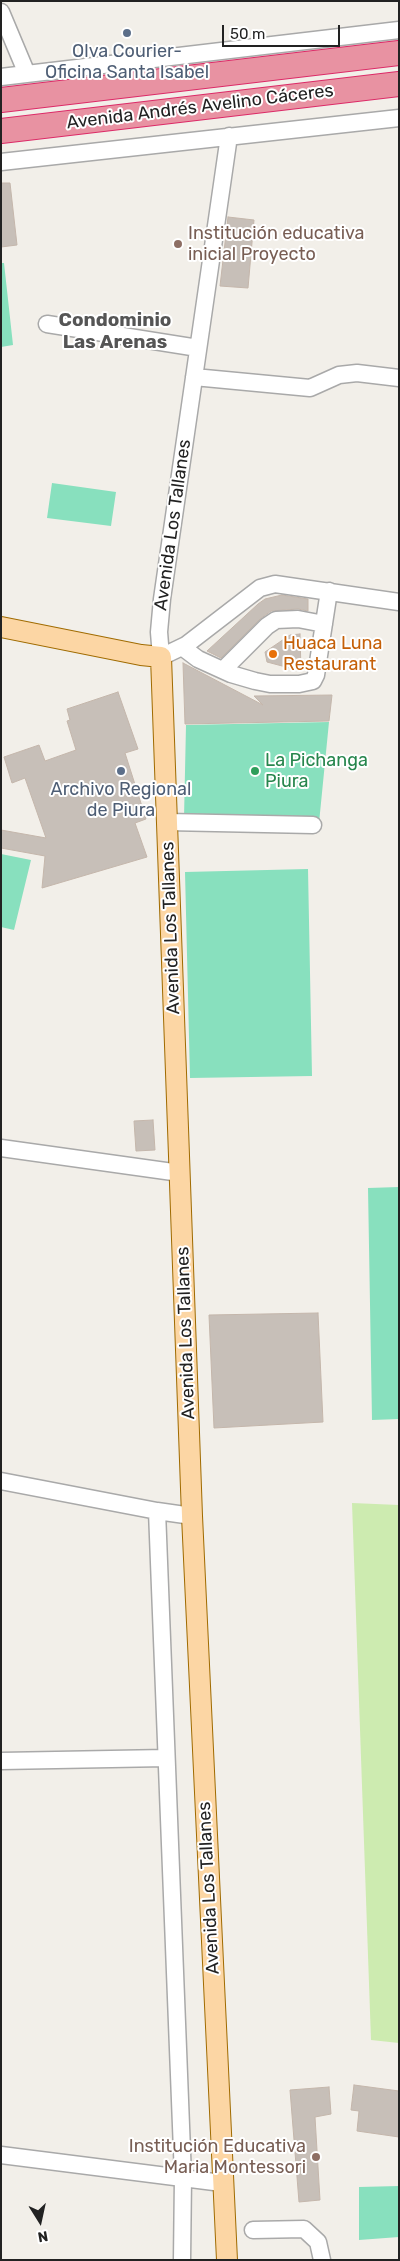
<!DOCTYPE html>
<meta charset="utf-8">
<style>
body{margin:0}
#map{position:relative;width:400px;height:2261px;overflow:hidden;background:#f2efe9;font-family:Rubik,sans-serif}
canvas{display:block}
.frame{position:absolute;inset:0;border:2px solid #222;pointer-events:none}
.north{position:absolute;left:15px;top:2196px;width:50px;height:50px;-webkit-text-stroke:4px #fff;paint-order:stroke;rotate:170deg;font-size:14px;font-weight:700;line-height:20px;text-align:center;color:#222}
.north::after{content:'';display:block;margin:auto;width:18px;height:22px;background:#222;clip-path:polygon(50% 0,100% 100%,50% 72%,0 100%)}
.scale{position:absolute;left:222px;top:25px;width:118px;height:22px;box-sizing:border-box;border:2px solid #222;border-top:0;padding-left:6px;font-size:15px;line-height:18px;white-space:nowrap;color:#222;-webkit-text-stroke:4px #fff;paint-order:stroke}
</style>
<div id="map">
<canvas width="400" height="2261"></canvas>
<div class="frame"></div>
<div class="north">N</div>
<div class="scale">50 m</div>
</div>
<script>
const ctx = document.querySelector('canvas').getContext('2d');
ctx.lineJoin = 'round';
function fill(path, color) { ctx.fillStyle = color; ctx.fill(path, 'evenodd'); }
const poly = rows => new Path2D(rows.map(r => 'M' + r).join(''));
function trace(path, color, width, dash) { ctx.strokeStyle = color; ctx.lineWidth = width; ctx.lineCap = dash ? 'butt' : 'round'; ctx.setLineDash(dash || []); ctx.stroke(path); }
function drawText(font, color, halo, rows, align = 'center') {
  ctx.font = font + ' Rubik,sans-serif'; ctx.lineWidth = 4; ctx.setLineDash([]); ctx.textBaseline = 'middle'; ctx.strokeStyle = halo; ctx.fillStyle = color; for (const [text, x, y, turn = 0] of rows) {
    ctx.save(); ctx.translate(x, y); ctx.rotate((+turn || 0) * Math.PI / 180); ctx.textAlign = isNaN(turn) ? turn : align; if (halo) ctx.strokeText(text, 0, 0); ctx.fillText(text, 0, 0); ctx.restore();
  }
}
const grass = poly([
 [352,1503,399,1505,399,2043,371,2040]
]);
const pitch = poly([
 [1,263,4,263,13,345,1,347],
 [52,483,116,492,111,526,47,518],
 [329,722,319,823,184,818,186,725],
 [1,854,31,860,14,930,1,927],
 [308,869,312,1076,190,1078,185,872],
 [399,1187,399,1419,372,1420,368,1188],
 [399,2186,399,2237,359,2240,359,2187]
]);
const building = poly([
 [1,183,10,183,17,245,1,247,1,183],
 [228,217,254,220,248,288,220,286,228,217],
 [282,595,308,599,308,611,298,609,271,611,260,619,221,658,207,651,258,604,265,599,282,595],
 [300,634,301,671,267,662,265,652,290,635,300,634],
 [183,663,263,705,254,696,332,695,329,721,185,724,183,663],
 [118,692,138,749,125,753,146,819,135,823,147,857,42,888,45,856,1,848,1,830,46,838,25,778,12,783,4,757,39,745,45,761,76,750,67,721,70,720,67,709,118,692],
 [153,1120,155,1150,136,1151,134,1121,153,1120],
 [318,1313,323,1422,214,1428,209,1315,318,1313],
 [354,2085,399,2091,399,2137,357,2131,359,2111,351,2110,354,2085],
 [329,2087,331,2114,315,2117,320,2200,299,2202,290,2090,329,2087]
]);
const minor = poly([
 [1,12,27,74],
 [1,77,399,30],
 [229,136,162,599,159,632,161,657,186,645,260,588,275,584,399,602],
 [1,162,399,118],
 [47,324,198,348],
 [194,377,310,388,339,375,357,373,399,378],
 [182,647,198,659,231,674,255,681,270,684,299,684,313,681,316,675,329,591],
 [223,670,267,626,276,620,298,619,324,624],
 [167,822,313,825],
 [1,1148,180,1173],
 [1,1481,157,1511,192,1516],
 [157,1511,183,2177,182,2260],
 [1,1761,166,1758],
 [1,2155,222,2183],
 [253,2230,304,2229,318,2242,322,2260]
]);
const major = poly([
 [1,627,141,655,161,657,192,1516,227,2260]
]);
const highway = poly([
 [1,100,399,53],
 [1,131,399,84]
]);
const markers = [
 [127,33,5,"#5c6f8a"],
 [178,244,5,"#8d6e63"],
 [273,654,5,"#e8710a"],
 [121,771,5,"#5c6f8a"],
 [255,771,5,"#2e9e5b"],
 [316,2157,5,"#8d6e63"]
];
const serviceNames = [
 ["Olva Courier-",127,52],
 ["Oficina Santa Isabel",127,73],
 ["Archivo Regional",121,790],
 ["de Piura",121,811]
];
const streetNames = [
 ["Avenida Andrés Avelino Cáceres",200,107,-7],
 ["Avenida Los Tallanes",173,525,-82],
 ["Avenida Los Tallanes",171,928,-92],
 ["Avenida Los Tallanes",186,1333,-92],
 ["Avenida Los Tallanes",209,1888,-93]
];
const educationNames = [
 ["Institución educativa",188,234],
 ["inicial Proyecto",188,255],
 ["Institución Educativa",306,2147,"right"],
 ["Maria Montessori",306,2168,"right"]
];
const foodNames = [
 ["Huaca Luna",283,644],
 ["Restaurant",283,665]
];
const leisureNames = [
 ["La Pichanga",265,761],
 ["Piura",265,782]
];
const neighbourhoodNames = [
 ["Condominio",115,321],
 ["Las Arenas",115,343]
];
fill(grass, '#cdebb0');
fill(pitch, '#88e0be');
fill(building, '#c7bfb8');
trace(building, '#c4b6ab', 1);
trace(minor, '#a9a9a9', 19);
trace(major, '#a06b00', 22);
trace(highway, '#dc2a67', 26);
trace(minor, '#fff', 16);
trace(major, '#fcd6a4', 20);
trace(highway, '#e892a2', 24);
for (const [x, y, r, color] of markers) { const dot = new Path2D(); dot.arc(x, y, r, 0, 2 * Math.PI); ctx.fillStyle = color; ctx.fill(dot); trace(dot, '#fff', 2); }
drawText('18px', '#4e5e75', '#fff', serviceNames);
drawText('18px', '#222', '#fff', streetNames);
drawText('18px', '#785e54', '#fff', educationNames, 'left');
drawText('18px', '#c56008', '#fff', foodNames, 'left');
drawText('18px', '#27864d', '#fff', leisureNames, 'left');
drawText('bold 19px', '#555', '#fff', neighbourhoodNames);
</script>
